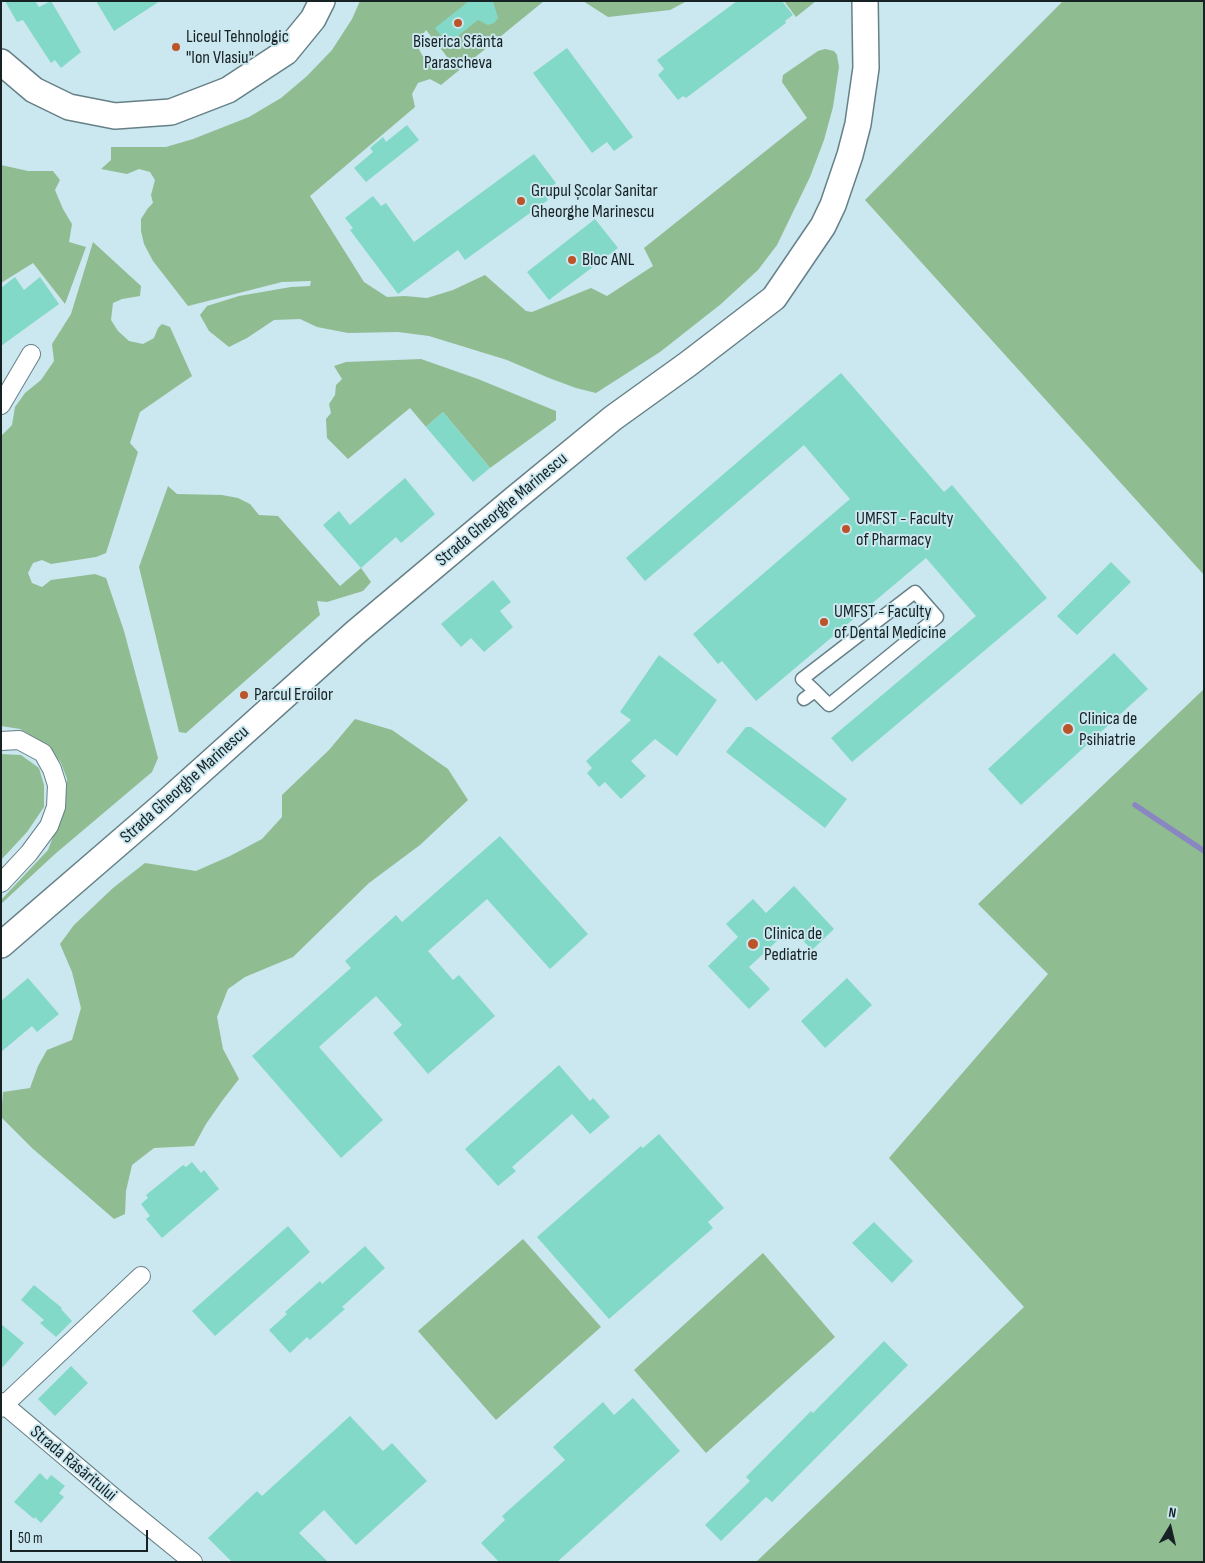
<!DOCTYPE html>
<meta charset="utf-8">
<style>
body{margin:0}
#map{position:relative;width:1205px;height:1563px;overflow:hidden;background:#cbe7ef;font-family:"Sofia Sans Condensed",sans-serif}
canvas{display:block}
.frame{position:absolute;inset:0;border:2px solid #172225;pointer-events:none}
.north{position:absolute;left:1145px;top:1503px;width:50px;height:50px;-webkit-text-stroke:4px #cbe7ef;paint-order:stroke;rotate:9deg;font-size:14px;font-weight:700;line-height:20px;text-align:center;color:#172225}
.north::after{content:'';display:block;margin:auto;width:18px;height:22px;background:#172225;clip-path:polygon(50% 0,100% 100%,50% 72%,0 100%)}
.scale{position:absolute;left:10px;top:1530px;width:138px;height:22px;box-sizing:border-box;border:2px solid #172225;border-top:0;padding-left:6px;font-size:15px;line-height:18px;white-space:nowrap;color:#172225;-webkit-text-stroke:4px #cbe7ef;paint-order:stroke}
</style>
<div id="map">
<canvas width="1205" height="1563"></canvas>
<div class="frame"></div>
<div class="north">N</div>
<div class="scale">50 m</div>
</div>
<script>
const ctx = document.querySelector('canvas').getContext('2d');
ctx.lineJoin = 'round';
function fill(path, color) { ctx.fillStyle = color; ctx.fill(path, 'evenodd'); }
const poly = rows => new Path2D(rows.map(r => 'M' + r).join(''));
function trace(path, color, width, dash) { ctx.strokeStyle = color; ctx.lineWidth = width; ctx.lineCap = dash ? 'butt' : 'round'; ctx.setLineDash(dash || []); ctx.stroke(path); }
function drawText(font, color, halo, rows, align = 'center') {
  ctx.font = font + ' "Sofia Sans Condensed",sans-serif'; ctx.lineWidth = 4; ctx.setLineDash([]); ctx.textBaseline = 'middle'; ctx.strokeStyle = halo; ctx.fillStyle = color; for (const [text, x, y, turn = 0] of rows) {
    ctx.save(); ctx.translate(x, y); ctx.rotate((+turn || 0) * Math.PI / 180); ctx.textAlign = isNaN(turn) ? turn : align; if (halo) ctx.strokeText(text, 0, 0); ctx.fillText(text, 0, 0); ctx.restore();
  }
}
const green = poly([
 [360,1,544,1,441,85,430,79,418,83,412,94,415,107,310,196,364,282,387,297,405,296,427,298,453,290,485,275,526,311,532,312,591,288,607,296,653,266,644,248,807,118,782,82,783,75,818,51,825,49,834,51,837,55,839,67,833,107,824,140,810,177,777,245,758,270,721,304,660,352,596,393,576,388,549,378,507,360,429,336,398,332,348,333,317,327,300,319,274,320,247,338,229,347,209,331,200,315,207,306,239,296,291,287,310,286,311,281,282,282,188,306,153,261,144,244,141,231,141,219,148,208,153,203,151,195,155,180,150,172,139,169,127,174,101,169,111,160,111,147,166,147,193,139,249,117,281,98,307,76,332,50,352,19],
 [426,30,448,58,447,59,439,62,429,62,422,55,418,47,419,40],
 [583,1,687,1,670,10,608,17],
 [784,1,816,1,796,17],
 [1063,1,1204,1,1204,575,865,200],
 [1,165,28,171,53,171,60,180,55,190,63,209,72,224,69,242,86,247,65,304,33,263,1,283],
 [93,242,141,286,140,296,122,299,113,303,111,320,118,331,129,341,143,344,154,338,158,328,162,324,170,327,192,376,140,412,130,443,138,452,106,553,96,557,51,564,42,560,33,563,28,573,32,583,42,587,51,580,95,574,106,578,124,631,158,758,152,772,55,854,1,904,1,900,48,850,65,805,67,779,61,763,49,747,20,729,1,726,1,436,12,425,15,407,25,393,41,380,54,361,52,344,71,314],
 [421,359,478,379,556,411,556,420,490,468,443,412,426,427,410,408,348,459,327,438,326,419,331,413,329,404,335,395,336,385,342,379,334,366,346,362],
 [168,486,177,494,222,495,238,498,250,504,259,515,278,516,340,586,361,568,371,582,363,591,327,602,317,601,320,615,186,733,179,732,139,567],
 [1204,689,1204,1562,756,1562,1024,1307,889,1158,1048,974,978,904],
 [355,719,392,730,448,769,468,800,420,845,369,883,293,957,245,977,228,989,217,1017,223,1049,239,1079,222,1101,206,1124,194,1146,154,1148,132,1165,126,1191,125,1214,114,1219,32,1148,1,1117,3,1092,30,1088,38,1066,47,1050,72,1040,81,1008,72,972,60,944,74,925,113,888,145,863,196,871,230,856,262,839,282,817,282,795,329,750],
 [1,754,21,755,39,768,44,785,44,807,27,832,1,860],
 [523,1239,601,1327,496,1420,418,1331],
 [763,1253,835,1337,706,1453,634,1370]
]);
const stream = poly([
 [1135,805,1204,851]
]);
const building = poly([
 [5,1,35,1,39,7,51,1,81,52,61,68,55,60,51,63,23,20,17,22],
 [96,1,160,1,114,31],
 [469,1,493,1,498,18,494,23,488,25,478,20,448,44,435,28],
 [737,1,782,1,793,15,785,21,786,23,686,98,683,96,678,100,658,75,664,69,657,60],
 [567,48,633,137,614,151,607,142,592,153,533,73],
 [407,125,419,140,366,182,354,168,373,152,370,148,383,137,386,142],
 [534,154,556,183,543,193,548,200,465,260,458,250,398,294,350,230,353,228,345,218,373,196,381,206,386,203,414,242],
 [595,219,618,248,549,300,527,272],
 [15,277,24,290,40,277,59,304,1,346,1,288],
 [841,373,944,492,952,485,1047,598,852,762,831,738,976,616,926,558,756,701,722,661,718,664,693,634,850,499,804,445,645,581,626,558],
 [443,412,490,468,473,482,426,427],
 [405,478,435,514,401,543,396,537,361,568,323,525,339,511,350,525],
 [1111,562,1131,582,1077,635,1057,616],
 [493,580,511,602,500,611,513,627,484,652,471,638,461,647,441,624],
 [1114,653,1148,689,1021,805,988,769],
 [659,655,717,700,677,756,655,739,631,761,646,776,621,799,605,782,599,787,587,773,592,768,586,761,631,720,620,712],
 [746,727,751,727,847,799,825,828,726,752],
 [500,836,588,934,550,969,487,899,428,951,453,980,459,975,495,1016,428,1074,393,1033,402,1025,376,996,319,1047,383,1120,341,1158,252,1056,351,968,345,961,396,915,402,922],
 [794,886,834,929,812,950,791,928,749,967,770,989,749,1009,708,966,738,937,726,924,753,899,766,913],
 [28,978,59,1014,37,1032,32,1026,1,1052,1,1001],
 [847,978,872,1005,825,1048,801,1021],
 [559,1065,590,1101,593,1098,610,1117,590,1134,572,1114,512,1167,516,1171,498,1186,465,1149],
 [659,1134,724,1208,708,1222,713,1228,609,1319,537,1237,641,1146,643,1148],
 [192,1162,201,1173,204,1170,219,1189,162,1238,146,1219,150,1216,141,1204,148,1198,146,1195,183,1165,186,1167],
 [874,1222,913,1261,892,1283,852,1243],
 [288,1226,310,1252,215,1336,192,1311],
 [365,1246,385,1268,342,1307,345,1309,310,1340,307,1337,290,1353,269,1330,287,1314,285,1312,320,1281,322,1284],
 [34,1285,62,1308,61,1309,72,1321,56,1337,40,1323,44,1320,21,1300],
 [1,1324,24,1343,1,1369],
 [884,1341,908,1365,772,1502,766,1497,721,1541,705,1525,750,1481,746,1477,811,1411,813,1413],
 [71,1366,88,1383,55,1416,38,1399],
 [633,1398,680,1451,557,1562,499,1562,481,1543,505,1520,502,1516,565,1460,553,1447,603,1402,614,1415],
 [350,1416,383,1451,392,1443,427,1481,356,1545,324,1510,299,1533,328,1562,232,1562,208,1538,257,1491,262,1496],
 [40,1473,47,1480,51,1475,65,1486,59,1493,64,1497,41,1523,35,1517,34,1519,14,1502]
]);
const pedestrian = poly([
 [804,699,815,691,829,705,937,617,915,592,802,679,815,691]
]);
const minor = poly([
 [1,405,31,354],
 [1,741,19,740,43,753,52,769,57,785,56,807,49,826,29,853,1,883],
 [1,1402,118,1501,193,1562],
 [1,1408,141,1276]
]);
const secondary = poly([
 [1,62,34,90,69,107,115,116,171,112,228,90,286,52,313,19,322,1],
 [1,945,162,806,356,632,513,500,613,418,688,364,774,298,823,226,833,205,850,155,858,124,866,68,865,1]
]);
const markers = [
 [458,23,5,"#bb5429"],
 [176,47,5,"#bb5429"],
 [521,201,5,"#bb5429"],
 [572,260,5,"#bb5429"],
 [846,529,5,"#bb5429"],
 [824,622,5,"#bb5429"],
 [244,695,5,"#bb5429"],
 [1068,729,6,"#bb5429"],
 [753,944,6,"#bb5429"]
];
const poiNames = [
 ["Liceul Tehnologic",186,37],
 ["\"Ion Vlasiu\"",186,58],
 ["Biserica Sfânta",458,42,"center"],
 ["Parascheva",458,63,"center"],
 ["Grupul Școlar Sanitar",531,191],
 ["Gheorghe Marinescu",531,212],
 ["Bloc ANL",582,260],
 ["UMFST - Faculty",856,519],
 ["of Pharmacy",856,540],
 ["UMFST - Faculty",834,612],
 ["of Dental Medicine",834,633],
 ["Parcul Eroilor",254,695],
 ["Clinica de",1079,719],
 ["Psihiatrie",1079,740],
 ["Clinica de",764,934],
 ["Pediatrie",764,955]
];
const streetNames = [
 ["Strada Gheorghe Marinescu",502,510,-40],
 ["Strada Gheorghe Marinescu",185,785,-42],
 ["Strada Răsăritului",73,1464,40]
];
fill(green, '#90bc92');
trace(stream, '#8887c1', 5.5);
fill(building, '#83d9c8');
trace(pedestrian, '#668087', 15);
trace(minor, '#668087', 20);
trace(secondary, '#668087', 28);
trace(pedestrian, '#fff', 12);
trace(minor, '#fff', 18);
trace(secondary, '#fff', 25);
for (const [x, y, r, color] of markers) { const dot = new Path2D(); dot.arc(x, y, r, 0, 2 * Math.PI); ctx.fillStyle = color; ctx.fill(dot); trace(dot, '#cbe7ef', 2); }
drawText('18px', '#172225', '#cbe7ef', poiNames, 'left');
drawText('18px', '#172225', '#cbe7ef', streetNames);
</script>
